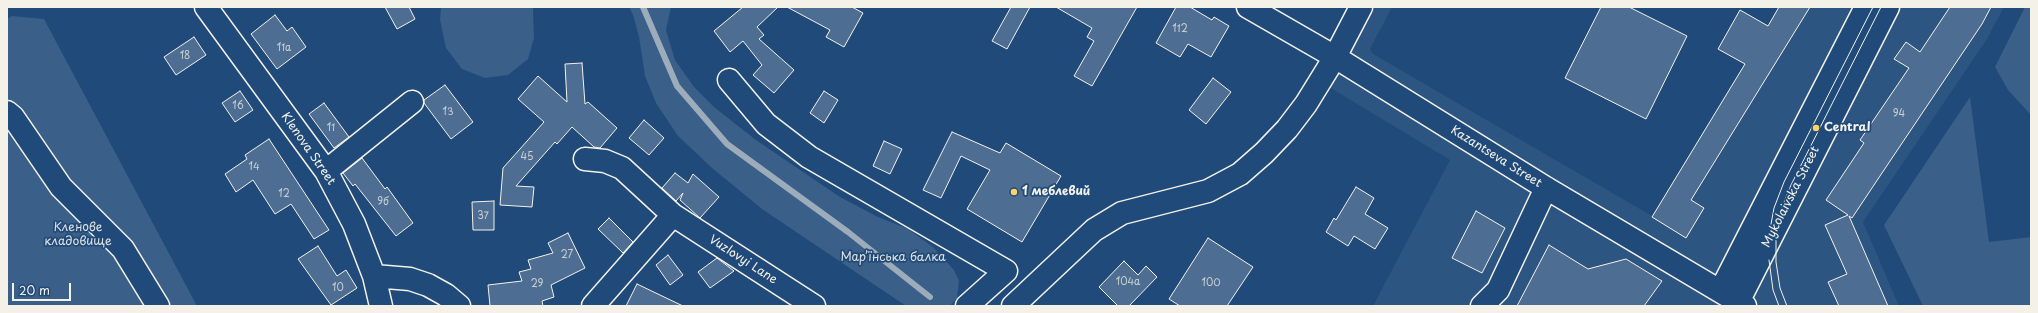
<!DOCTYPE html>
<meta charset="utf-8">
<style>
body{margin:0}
#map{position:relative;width:2038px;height:313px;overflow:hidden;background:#1f4a7a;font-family:"Playpen Sans",sans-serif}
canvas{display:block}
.frame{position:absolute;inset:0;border:8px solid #f4f1e8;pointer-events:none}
.scale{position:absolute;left:12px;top:283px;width:59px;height:18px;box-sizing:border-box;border:2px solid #f4f1e8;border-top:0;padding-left:5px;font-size:12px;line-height:14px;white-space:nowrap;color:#f4f1e8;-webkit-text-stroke:3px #1f4a7a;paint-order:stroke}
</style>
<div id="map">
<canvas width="2038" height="313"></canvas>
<div class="frame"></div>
<div class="scale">20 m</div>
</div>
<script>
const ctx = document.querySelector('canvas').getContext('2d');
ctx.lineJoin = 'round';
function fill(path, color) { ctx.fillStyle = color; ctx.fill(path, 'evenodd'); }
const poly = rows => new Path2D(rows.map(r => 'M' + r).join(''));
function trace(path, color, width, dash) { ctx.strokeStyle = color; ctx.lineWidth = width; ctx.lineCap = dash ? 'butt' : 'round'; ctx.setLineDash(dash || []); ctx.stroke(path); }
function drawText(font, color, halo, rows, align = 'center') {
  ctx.font = font + ' "Playpen Sans",sans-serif'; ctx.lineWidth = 3.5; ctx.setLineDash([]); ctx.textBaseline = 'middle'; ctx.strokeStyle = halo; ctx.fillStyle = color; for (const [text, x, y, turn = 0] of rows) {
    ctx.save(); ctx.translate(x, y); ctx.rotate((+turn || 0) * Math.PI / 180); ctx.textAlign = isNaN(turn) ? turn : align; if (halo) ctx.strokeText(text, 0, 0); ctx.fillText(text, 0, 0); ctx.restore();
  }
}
const built = poly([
 [1371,7,1392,7,1370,49,1373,54,1652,216,1779,7,2004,7,1987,39,1863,222,1899,306,1373,306,1450,160,1329,87]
]);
const green = poly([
 [441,7,533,7,534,38,528,59,508,75,485,78,462,69,446,48,440,20],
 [629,7,671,7,666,30,675,60,694,87,714,107,756,140,840,197,876,216,908,229,933,247,954,270,959,281,957,298,950,306,906,306,762,209,712,168,678,136,656,103,645,76,639,37,633,15],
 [2025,7,2031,7,2031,115,2008,90,1995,67],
 [12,16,44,19,197,306,7,306,7,19],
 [1970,97,1989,242,2031,237,2031,306,1923,306,1884,225]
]);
const stream = poly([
 [643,7,677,86,727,144,848,232,930,297]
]);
const building = poly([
 [385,7,409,7,415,19,397,29,385,7],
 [743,7,778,7,757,27,764,35,759,39,794,70,774,93,753,75,762,65,743,41,730,52,714,31,743,7],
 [787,7,852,7,863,13,844,47,826,37,830,30,787,7],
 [1011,7,1030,7,1007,49,992,41,1011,7],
 [1056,7,1137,7,1092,86,1074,76,1094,41,1087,37,1092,28,1056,7],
 [1176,7,1190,7,1212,20,1214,17,1229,26,1211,57,1188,44,1180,57,1156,43,1176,7],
 [1601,7,1629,7,1687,36,1646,119,1565,78,1601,7],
 [1779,7,1810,7,1691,200,1704,208,1686,238,1652,217,1745,64,1718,49,1740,10,1768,26,1779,7],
 [1950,7,1991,7,1982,24,1882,173,1852,218,1849,216,1888,306,1839,306,1828,282,1847,274,1825,225,1848,215,1826,200,1864,143,1860,140,1909,68,1894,59,1906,42,1920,52,1950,7],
 [275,15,287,31,292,27,306,47,277,69,251,34,275,15],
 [194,37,206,55,176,75,164,57,194,37],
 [582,63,585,104,588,102,617,128,600,148,594,147,572,127,557,144,555,142,516,186,534,187,532,207,500,205,503,168,544,122,518,99,538,76,567,102,565,64,582,63],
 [1213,78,1231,92,1206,124,1189,110,1213,78],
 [445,85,473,122,451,139,424,103,424,100,445,85],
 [240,91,253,110,235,122,222,103,240,91],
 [824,91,838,100,824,123,810,113,824,91],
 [324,103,349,137,334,148,309,114,324,103],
 [644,120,664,138,649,155,629,138,644,120],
 [952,132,1000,153,1006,143,1061,176,1022,242,967,209,990,170,961,156,941,198,923,190,952,132],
 [269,139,329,230,314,239,291,204,275,214,253,180,236,192,225,174,247,159,245,155,269,139],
 [884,141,902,149,890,174,873,166,884,141],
 [362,158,385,189,387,187,413,223,396,236,355,184,353,186,343,173,362,158],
 [675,173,688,183,693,174,719,197,700,218,680,200,683,193,676,201,662,188,675,173],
 [1356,187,1374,198,1365,214,1388,228,1375,249,1354,236,1348,246,1326,232,1334,218,1336,220,1356,187],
 [494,201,494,230,473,230,472,202,494,201],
 [1476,211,1505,228,1482,273,1452,258,1476,211],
 [609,218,633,242,623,253,598,229,609,218],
 [568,233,585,268,551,285,554,297,542,301,543,306,490,306,488,285,522,281,519,272,531,269,528,260,553,253,548,243,568,233],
 [1208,238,1253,267,1227,306,1180,306,1169,299,1208,238],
 [1549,245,1588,269,1626,259,1662,281,1644,306,1517,306,1549,245],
 [318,246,337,276,346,270,357,288,331,305,298,259,318,246],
 [668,255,683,275,670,285,656,265,668,255],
 [717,258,734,271,710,288,698,272,717,258],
 [1124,261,1138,275,1146,266,1157,277,1129,306,1118,306,1099,287,1124,261],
 [637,284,683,306,626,306,637,284]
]);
const minor = poly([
 [206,7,326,171,354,224,374,276,381,306],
 [1248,7,1335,57,1546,188,1745,306],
 [729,80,766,124,809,157,1006,271,967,306],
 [7,112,13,117,61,187,123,249,158,306],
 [585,159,605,161,622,168,673,215,814,306],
 [326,171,412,102],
 [374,276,410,279,428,285,446,295,459,306],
 [1721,290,1866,7],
 [1738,302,1888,7],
 [593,306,673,215],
 [1482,306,1498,290,1546,188]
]);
const major = poly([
 [1013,306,1094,230,1122,213,1208,191,1240,174,1264,153,1287,129,1306,104,1335,57,1361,7]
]);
const tram = poly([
 [1781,210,1791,185,1881,7],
 [1769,235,1774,208,1784,182,1873,7],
 [1776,236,1776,262,1780,288,1787,306],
 [1769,260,1773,290,1779,306]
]);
const markers = [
 [1816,128,4,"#ffd166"],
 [1014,192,4,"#ffd166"]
];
const numberNames = [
 ["112",1180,29],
 ["11а",284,48],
 ["18",185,56],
 ["16",238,106],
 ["13",448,112],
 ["94",1899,114],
 ["11",331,128],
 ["45",527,157],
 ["14",254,167],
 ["12",284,194],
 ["9б",383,202],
 ["37",483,216],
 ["27",567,255],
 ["104а",1128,282],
 ["100",1211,283],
 ["29",537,284],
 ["10",338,288]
];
const poiNames = [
 ["Central",1824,128],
 ["1 меблевий",1022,192]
];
const streetNames = [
 ["Klenova Street",308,149,55],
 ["Kazantseva Street",1496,157,32],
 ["Mykolaivska Street",1791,197,-63],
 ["Vuzlovyi Lane",743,260,33]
];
const parkNames = [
 ["Кленове",78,228],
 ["кладовище",78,242],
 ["Мар’їнська балка",893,258]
];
fill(built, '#2d5581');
fill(green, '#3a5f88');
trace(stream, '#9cacbb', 6);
fill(building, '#4d6e92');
trace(building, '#f4f1e8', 1);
trace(minor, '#f4f1e8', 25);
trace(major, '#f4f1e8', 25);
trace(minor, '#1f4a7a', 22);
trace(major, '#1f4a7a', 22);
trace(tram, '#f4f1e8', 1);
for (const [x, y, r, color] of markers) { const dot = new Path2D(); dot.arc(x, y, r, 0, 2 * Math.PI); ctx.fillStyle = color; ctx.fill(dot); trace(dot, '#1f4a7a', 1.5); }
drawText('10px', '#cad0d2', null, numberNames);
drawText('bold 12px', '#f4f1e8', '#1f4a7a', poiNames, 'left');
drawText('12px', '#f4f1e8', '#1f4a7a', streetNames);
drawText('12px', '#e1e2de', '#1f4a7a', parkNames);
</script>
